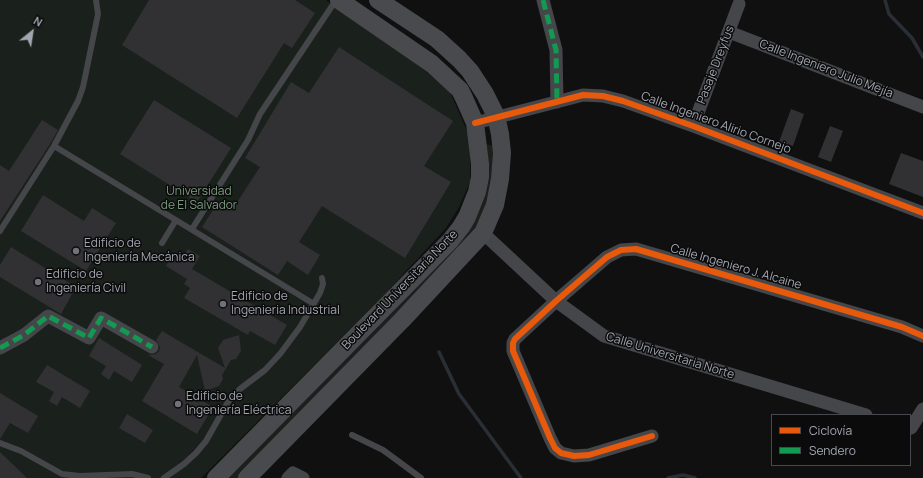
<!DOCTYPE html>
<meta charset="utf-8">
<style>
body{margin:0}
#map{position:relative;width:923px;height:478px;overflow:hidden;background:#101011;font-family:Manrope,sans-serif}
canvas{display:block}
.legend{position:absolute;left:771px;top:414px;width:140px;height:52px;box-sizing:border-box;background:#0b0b0c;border:1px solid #47494e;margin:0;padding:5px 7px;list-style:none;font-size:12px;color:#a2a6b0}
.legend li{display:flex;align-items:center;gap:8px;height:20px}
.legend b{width:20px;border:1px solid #47494e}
.north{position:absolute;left:12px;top:12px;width:40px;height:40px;-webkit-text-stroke:3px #0b0b0c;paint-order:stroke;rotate:30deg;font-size:11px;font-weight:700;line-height:16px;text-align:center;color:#a2a6b0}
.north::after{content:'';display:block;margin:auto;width:14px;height:18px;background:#a2a6b0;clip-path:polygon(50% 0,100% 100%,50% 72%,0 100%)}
</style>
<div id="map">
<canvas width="923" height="478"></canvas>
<ul class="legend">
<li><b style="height:5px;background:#e8590c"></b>Ciclovía</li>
<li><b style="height:5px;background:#139951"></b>Sendero</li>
</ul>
<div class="north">N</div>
</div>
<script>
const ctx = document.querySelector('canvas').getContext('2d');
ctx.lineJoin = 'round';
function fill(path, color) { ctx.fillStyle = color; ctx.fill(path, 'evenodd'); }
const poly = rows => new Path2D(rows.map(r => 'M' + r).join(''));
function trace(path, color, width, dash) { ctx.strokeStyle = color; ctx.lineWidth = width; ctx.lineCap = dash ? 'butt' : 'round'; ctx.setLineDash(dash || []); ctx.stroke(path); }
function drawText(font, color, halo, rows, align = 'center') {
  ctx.font = font + ' Manrope,sans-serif'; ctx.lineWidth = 3; ctx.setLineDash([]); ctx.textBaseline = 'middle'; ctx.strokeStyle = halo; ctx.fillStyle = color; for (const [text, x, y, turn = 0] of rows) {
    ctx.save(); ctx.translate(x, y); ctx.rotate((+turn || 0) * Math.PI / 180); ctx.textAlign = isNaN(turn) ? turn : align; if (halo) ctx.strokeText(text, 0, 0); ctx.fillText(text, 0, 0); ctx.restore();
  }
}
const green = poly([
 [0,0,326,0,406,54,450,92,470,138,470,182,459,207,446,228,384,295,201,478,0,478],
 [487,144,493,146,492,177,485,213,465,244,238,478,224,478,454,243,484,145]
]);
const stream = poly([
 [885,0,889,14,912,38,923,57],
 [439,352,459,394,521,478],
 [668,478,683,475,695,478]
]);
const building = poly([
 [149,0,295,0,315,13,292,48,284,43,237,118,122,45],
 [339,47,453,121,424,166,451,182,405,258,322,206,299,242,320,255,308,275,287,261,278,275,202,227,219,201,232,210,260,167,245,158,291,82,309,93],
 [154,100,231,148,197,202,120,154],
 [791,109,804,114,793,146,779,142],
 [42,120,58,130,50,144,0,221,0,165,9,171],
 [830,126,843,131,831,162,818,157],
 [901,153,923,161,923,197,889,184],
 [43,195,84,221,92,208,116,223,86,271,21,231],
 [11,247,76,287,61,314,0,277,0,265],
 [188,249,200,256,192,269,287,325,275,345,250,331,248,335,184,298,190,288,184,284,187,279,166,266,172,255,181,261],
 [162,331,225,368,218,348,223,340,239,335,241,351,236,359,231,360,222,375,223,379,219,386,205,391,197,355,179,387,213,407,197,434,142,401,164,364,148,355,156,354,159,351,160,347,156,340],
 [99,338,142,365,132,382,114,371,109,380,101,374,106,366,89,356],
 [47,365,90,391,80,408,62,397,57,406,49,401,54,392,36,382],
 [0,393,38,416,28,433,10,423,0,439],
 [127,414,153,430,145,443,119,428],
 [0,452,27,478,0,478]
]);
const lane = poly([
 [54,146,314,304],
 [192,229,248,140,260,114,336,0],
 [0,231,54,146,78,101,83,87,98,14,96,0],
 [162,243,176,220],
 [352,435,383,450,421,478],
 [0,443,21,451,62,474,80,476,132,474,148,478],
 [164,478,184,464,196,453,206,441,228,402,240,389,265,370,280,354,300,327,320,293,323,284,322,278]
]);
const street = poly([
 [543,0,556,50,557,102],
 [729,32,923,107],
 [475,123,583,95,603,96,623,101,693,126,923,213],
 [693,126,739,4],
 [483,233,556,301,604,336,866,415],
 [0,348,24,335,48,316,89,338,101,318,152,347],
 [911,428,923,409],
 [652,436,589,455,574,456,561,453,555,448,550,438,513,351,513,343,515,339,556,301,607,257,621,250,636,249,902,327,923,336],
 [288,478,293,473,303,478]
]);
const secondary = poly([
 [216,478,450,241,461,227,467,217,477,192,480,177,480,164,475,123,464,98,460,90,432,64,339,0],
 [247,478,402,320,483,233,495,205,500,179,502,153,500,134,496,116,485,94,470,71,459,59,437,39,378,0]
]);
const quiet = poly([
 [543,0,556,50,557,102],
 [0,348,24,335,48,316,89,338,101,318,152,347]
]);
const cycleway = poly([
 [475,123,583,95,603,96,623,101,693,126,923,213],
 [652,436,589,455,574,456,561,453,555,448,550,438,513,351,513,343,515,339,556,301,607,257,621,250,636,249,902,327,923,336]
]);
const markers = [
 [76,251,4,"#6f7278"],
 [38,282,4,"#6f7278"],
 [223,304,4,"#6f7278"],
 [178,404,4,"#6f7278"]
];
const streetNames = [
 ["Pasaje Dreyfus",716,65,-69],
 ["Calle Ingeniero Julio Mejía",826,69,21],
 ["Calle Ingeniero Alirio Cornejo",716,123,20],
 ["Calle Ingeniero J. Alcaine",736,267,16],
 ["Boulevard Universitaria Norte",400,290,-46],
 ["Calle Universitaria Norte",670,356,17]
];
const parkNames = [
 ["Universidad",199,192],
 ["de El Salvador",199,206]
];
const poiNames = [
 ["Edificio de",84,244],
 ["Ingeniería Mecánica",84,258],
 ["Edificio de",46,275],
 ["Ingeniería Civil",46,289],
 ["Edificio de",231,297],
 ["Ingenieria Industrial",231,311],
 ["Edificio de",186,397],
 ["Ingeniería Eléctrica",186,411]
];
fill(green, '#1a201b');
trace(stream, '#292f34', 3.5);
fill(building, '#313133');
trace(lane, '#444649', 6);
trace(street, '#444649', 13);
trace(secondary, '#484a4d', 18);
trace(quiet, '#139951', 5, [10, 5]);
trace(cycleway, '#e8590c', 6);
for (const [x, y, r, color] of markers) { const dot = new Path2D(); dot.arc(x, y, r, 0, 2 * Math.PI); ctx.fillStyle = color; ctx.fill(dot); trace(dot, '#0b0b0c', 1.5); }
drawText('12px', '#a2a6b0', '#0b0b0c', streetNames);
drawText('12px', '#7b9a7d', '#0b0b0c', parkNames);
drawText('12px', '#a2a6b0', '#0b0b0c', poiNames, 'left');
</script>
